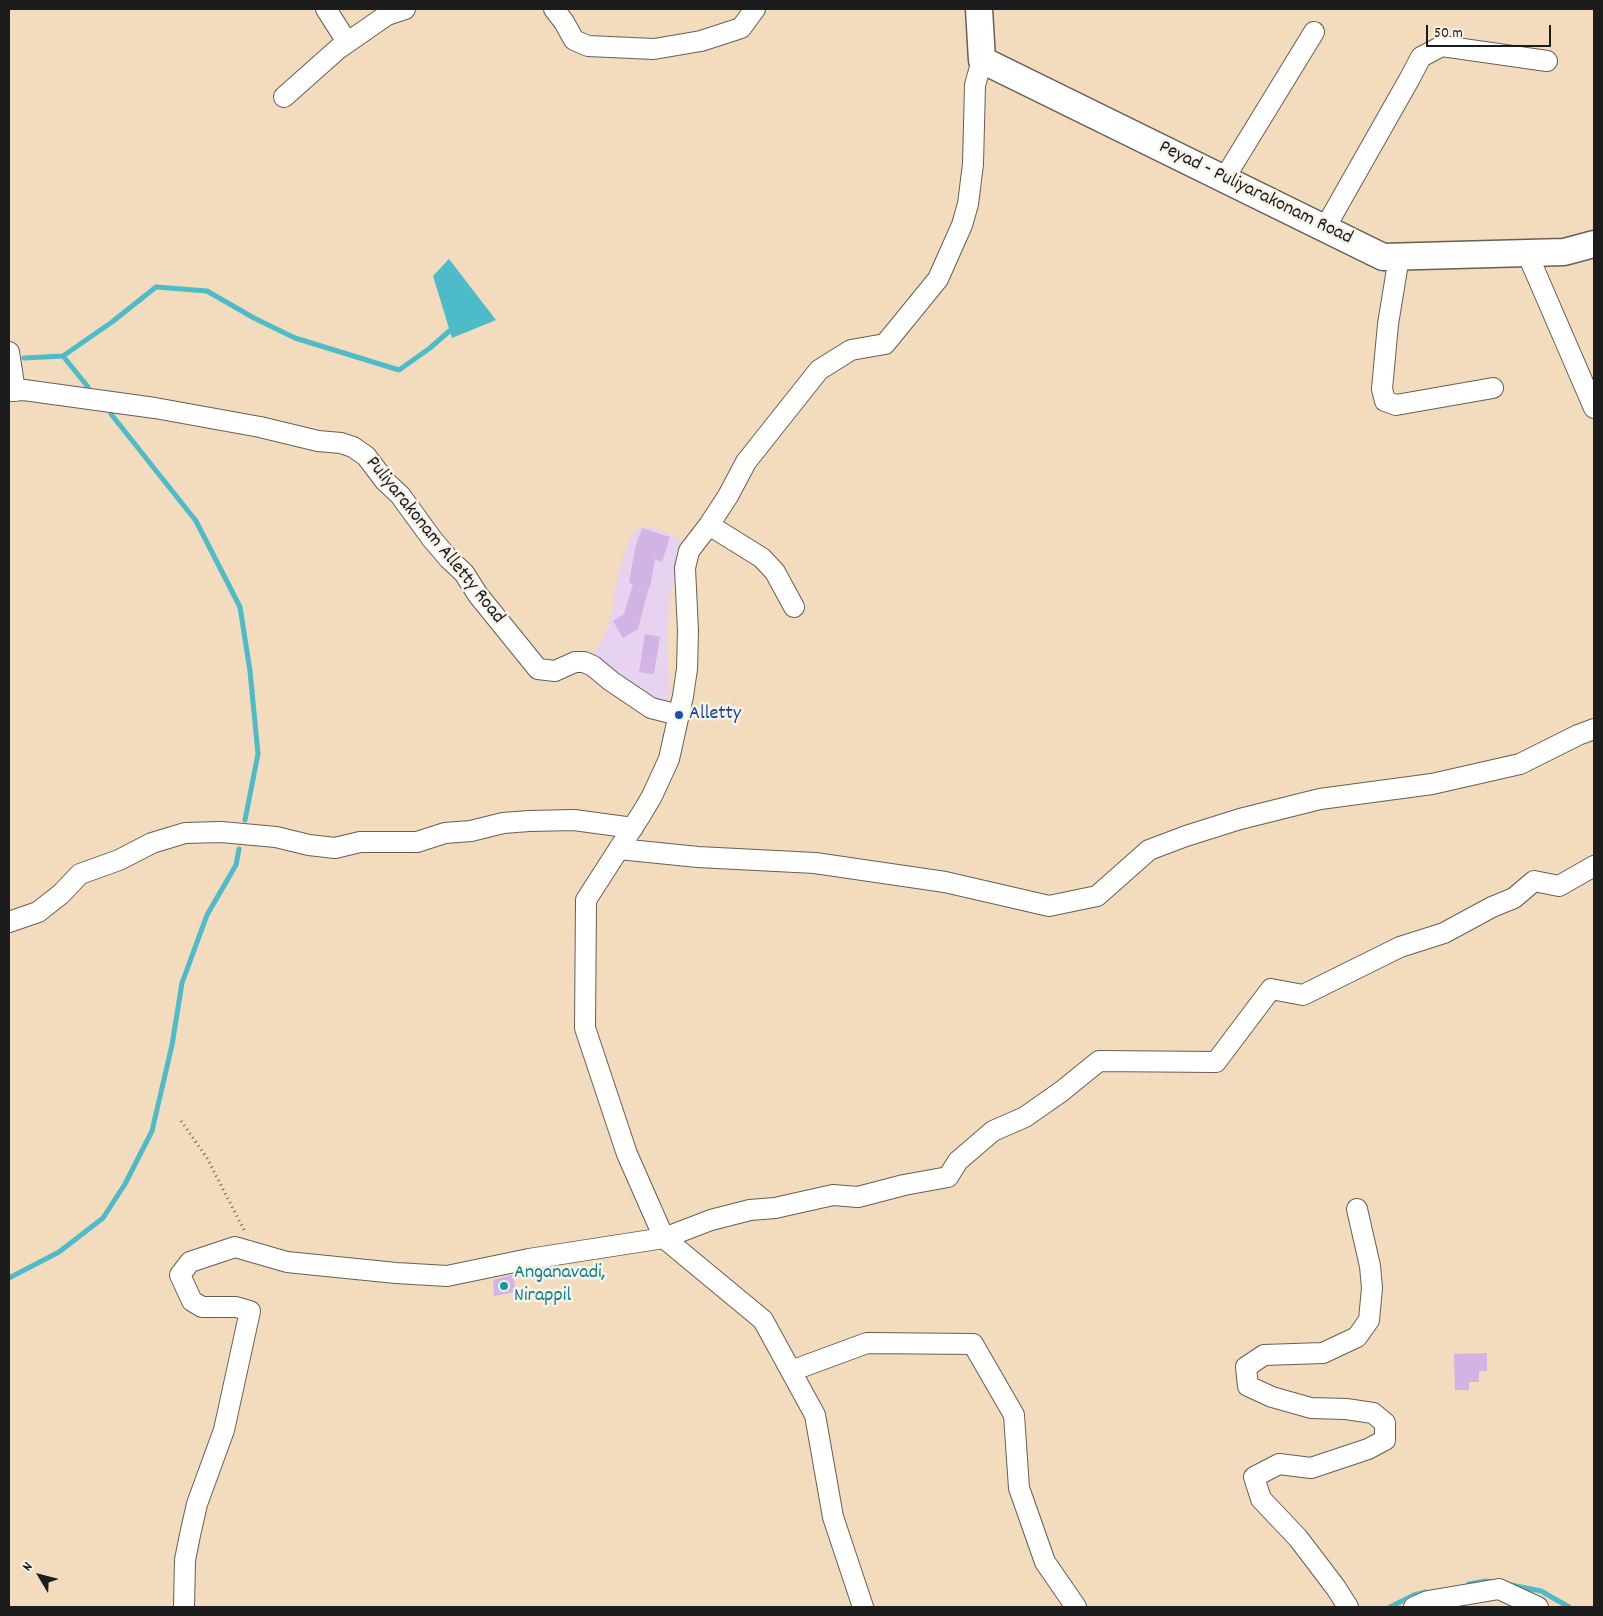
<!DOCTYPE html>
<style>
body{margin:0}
#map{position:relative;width:1603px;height:1616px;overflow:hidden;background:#f3dbbd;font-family:Dekko,sans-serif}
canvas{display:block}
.frame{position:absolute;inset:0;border:10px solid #1c1c1c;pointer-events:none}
.north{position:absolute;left:15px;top:1551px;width:50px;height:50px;-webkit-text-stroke:4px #f7f3e8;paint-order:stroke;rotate:307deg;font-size:14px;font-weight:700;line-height:20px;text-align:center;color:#1c1c1c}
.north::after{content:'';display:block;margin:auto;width:18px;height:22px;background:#1c1c1c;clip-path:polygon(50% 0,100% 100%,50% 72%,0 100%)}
.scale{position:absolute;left:1426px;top:25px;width:125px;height:22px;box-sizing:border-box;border:2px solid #1c1c1c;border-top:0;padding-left:6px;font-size:15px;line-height:18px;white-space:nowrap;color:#1c1c1c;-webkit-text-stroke:4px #f7f3e8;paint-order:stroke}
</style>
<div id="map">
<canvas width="1603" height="1616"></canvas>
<div class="frame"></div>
<div class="north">N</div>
<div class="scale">50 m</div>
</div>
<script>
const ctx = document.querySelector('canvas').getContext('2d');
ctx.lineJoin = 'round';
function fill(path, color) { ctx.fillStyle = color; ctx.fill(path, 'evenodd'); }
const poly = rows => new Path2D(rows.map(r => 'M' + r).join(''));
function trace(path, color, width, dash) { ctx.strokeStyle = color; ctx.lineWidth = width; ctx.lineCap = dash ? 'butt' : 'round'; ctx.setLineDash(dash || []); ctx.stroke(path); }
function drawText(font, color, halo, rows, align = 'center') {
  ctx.font = font + ' Dekko,sans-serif'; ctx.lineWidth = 5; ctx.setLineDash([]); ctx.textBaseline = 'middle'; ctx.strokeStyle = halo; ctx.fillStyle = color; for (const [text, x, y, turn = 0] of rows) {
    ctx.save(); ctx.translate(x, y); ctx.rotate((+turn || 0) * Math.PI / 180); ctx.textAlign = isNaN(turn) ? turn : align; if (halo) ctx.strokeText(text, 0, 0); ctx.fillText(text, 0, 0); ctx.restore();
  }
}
const built = poly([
 [643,526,663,531,679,539,680,542,684,543,680,566,674,577,670,598,667,646,670,690,668,698,662,707,593,656,607,628,612,611,618,574,626,549,633,533]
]);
const water = poly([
 [449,259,496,320,452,338,433,276]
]);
const stream = poly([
 [63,356,88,387],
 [24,358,63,356,112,322,156,287,207,291,254,318,295,338,399,370,430,348,454,327],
 [111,414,196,521,240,607,250,671,258,754,245,820],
 [9,1278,59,1252,103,1218,125,1184,152,1131,172,1045,182,983,207,915,236,865,239,849],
 [1469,1584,1486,1581,1493,1582],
 [1511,1585,1541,1591,1569,1607],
 [1390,1607,1414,1595,1426,1592]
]);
const building = poly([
 [642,528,670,537,662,562,655,559,650,587,649,587,638,629,623,638,613,621,624,614,633,584,629,583,635,548],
 [645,634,660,637,654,674,639,672],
 [512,1275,517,1292,494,1296,493,1280],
 [1487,1353,1487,1371,1479,1371,1479,1382,1469,1382,1469,1390,1455,1390,1454,1354]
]);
const path = poly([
 [181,1121,207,1158,245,1232]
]);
const minor = poly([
 [326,9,347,42],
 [554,9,564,22,574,40,588,46,654,49,701,41,741,28,755,9],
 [284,97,338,49,387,15,405,9],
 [1224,179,1314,32],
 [1325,228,1410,78,1421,57,1442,46,1547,61],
 [1527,253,1594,408],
 [1399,257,1388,324,1382,389,1385,401,1396,405,1493,388],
 [9,352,15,391],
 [9,391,24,390,155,408,260,427,318,441,341,443,353,447,366,456,385,481,400,495,432,539,449,559,464,573,478,595,538,669,555,671,575,662,584,662,593,666,611,681,651,708,679,715],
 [709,525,762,558,775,572,794,607],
 [619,849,698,857,815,863,945,882,1049,906,1097,896,1149,850,1186,836,1240,819,1320,799,1432,784,1520,764,1578,735,1594,729],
 [9,922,38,912,61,894,80,874,119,860,152,843,185,833,221,832,276,837,309,845,335,848,360,842,417,842,445,833,471,831,503,823,529,821,574,820,633,828],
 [791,1371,867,1343,973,1344,1014,1415,1019,1488,1045,1562,1076,1607],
 [184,1607,185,1560,190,1535,197,1504,224,1430,250,1311,236,1307,202,1307,192,1301,180,1275,190,1262,235,1247,287,1262,396,1273,447,1276,529,1259,664,1238,711,1220,750,1210,775,1208,833,1195,858,1197,904,1185,948,1177,958,1161,993,1131,1025,1117,1062,1091,1099,1061,1216,1062,1271,989,1303,995,1400,947,1444,933,1492,907,1514,898,1534,881,1559,886,1594,866],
 [863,1607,833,1517,815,1415,763,1320,664,1238,627,1154,585,1028,586,900,642,813,652,796,669,759,683,696,687,669,688,631,685,568,689,551,709,525,728,496,746,462,819,370,851,350,885,344,938,279,962,225,968,204,973,164,975,85,982,60],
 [1348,1607,1336,1588,1298,1538,1261,1499,1254,1477,1279,1464,1311,1468,1368,1449,1385,1440,1385,1423,1373,1413,1346,1409,1311,1408,1272,1397,1248,1386,1246,1367,1264,1355,1323,1353,1357,1337,1369,1320,1372,1288,1370,1266,1357,1209],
 [1414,1607,1428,1601,1499,1589,1538,1607]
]);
const major = poly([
 [979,9,982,60,1383,257,1564,252,1594,244]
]);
const markers = [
 [679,715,5,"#1a4fb4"],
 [504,1286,5,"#0f9aa8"]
];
const streetNames = [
 ["Peyad - Puliyarakonam Road",1255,194,26],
 ["Puliyarakonam Alletty Road",434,541,51]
];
const transitNames = [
 ["Alletty",689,715]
];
const cultureNames = [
 ["Anganavadi,",514,1274],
 ["Nirappil",514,1297]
];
fill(built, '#e7d2ef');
fill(water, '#4ebbc9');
trace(stream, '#4ebbc9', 5);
fill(building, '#d2b4e4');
trace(minor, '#675f54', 22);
trace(major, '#675f54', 29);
trace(path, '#675f54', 3, [1, 4]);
trace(minor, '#fff', 20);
trace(major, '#fff', 26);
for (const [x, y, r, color] of markers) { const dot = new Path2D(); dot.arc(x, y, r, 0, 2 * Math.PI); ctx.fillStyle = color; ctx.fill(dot); trace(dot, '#f7f3e8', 2); }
drawText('20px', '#1c1c1c', '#f7f3e8', streetNames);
drawText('20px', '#164399', '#f7f3e8', transitNames, 'left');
drawText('20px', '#0d838f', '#f7f3e8', cultureNames, 'left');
</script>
